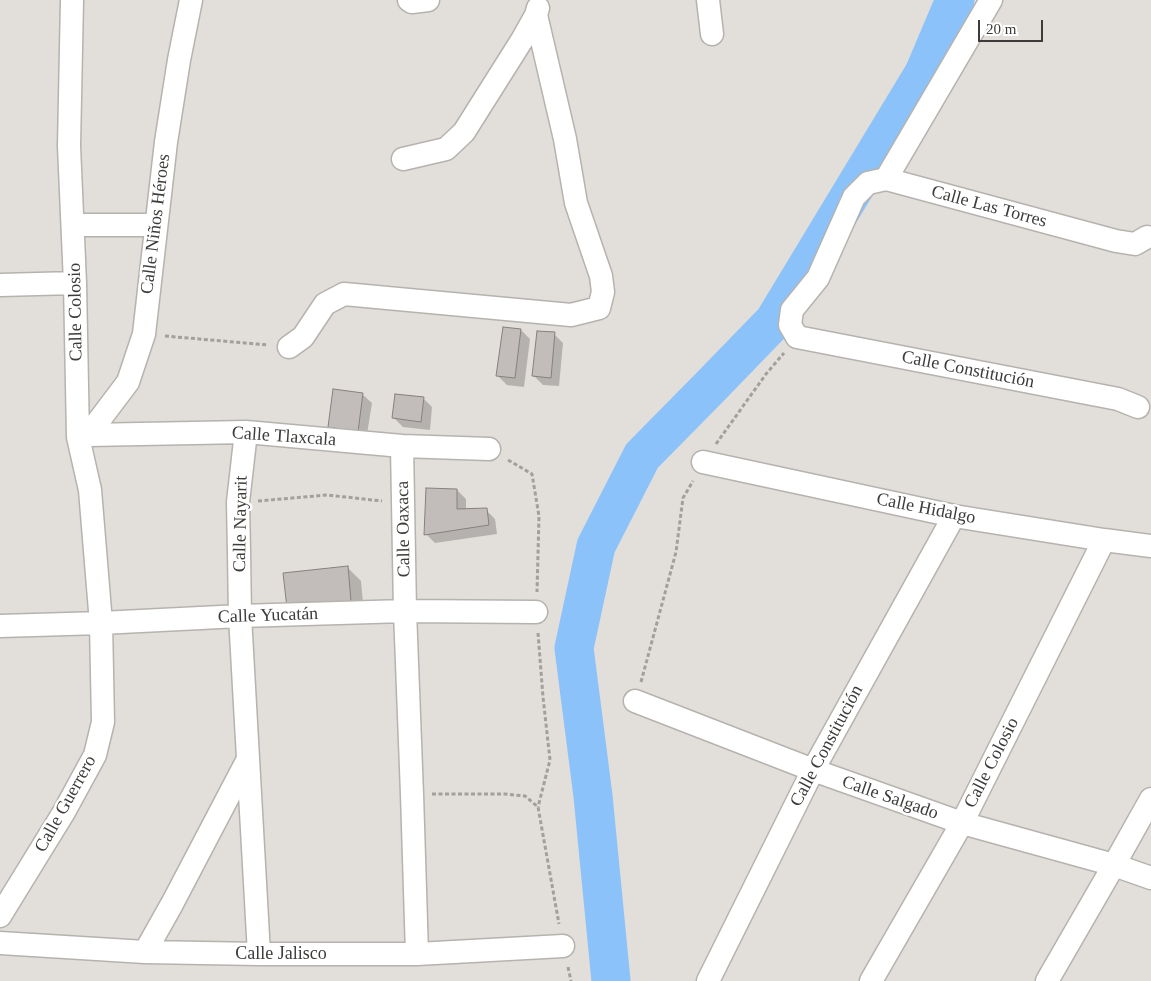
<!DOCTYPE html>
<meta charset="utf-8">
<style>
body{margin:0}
#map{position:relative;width:1151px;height:981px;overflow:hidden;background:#e2deda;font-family:"Times New Roman",serif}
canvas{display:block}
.scale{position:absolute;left:978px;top:20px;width:65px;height:22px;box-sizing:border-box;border:2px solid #3d3c3a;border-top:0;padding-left:6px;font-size:15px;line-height:18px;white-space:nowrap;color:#3d3c3a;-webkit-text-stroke:4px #fff;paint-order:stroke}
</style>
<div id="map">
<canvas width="1151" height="981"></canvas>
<div class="scale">20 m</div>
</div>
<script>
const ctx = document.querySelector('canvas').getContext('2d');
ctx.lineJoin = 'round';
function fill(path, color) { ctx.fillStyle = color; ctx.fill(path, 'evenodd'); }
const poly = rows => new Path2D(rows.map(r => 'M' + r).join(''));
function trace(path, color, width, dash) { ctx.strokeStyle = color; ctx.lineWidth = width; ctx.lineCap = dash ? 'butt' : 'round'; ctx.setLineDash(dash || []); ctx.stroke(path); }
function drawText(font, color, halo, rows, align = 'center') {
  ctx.font = font + ' "Times New Roman",serif'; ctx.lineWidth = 5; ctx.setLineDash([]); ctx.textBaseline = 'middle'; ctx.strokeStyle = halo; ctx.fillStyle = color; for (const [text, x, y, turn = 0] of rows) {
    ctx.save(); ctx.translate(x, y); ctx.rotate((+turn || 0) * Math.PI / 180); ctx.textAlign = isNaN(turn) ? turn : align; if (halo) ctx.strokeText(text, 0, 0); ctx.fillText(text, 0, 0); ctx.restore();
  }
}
const shadow = poly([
 [521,330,530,339,524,387,507,385,498,376],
 [554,334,563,343,559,386,543,385,534,376],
 [362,394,372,403,366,440,338,436,329,427],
 [423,398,432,407,430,430,403,427,394,418],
 [457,490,466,499,466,510,486,510,495,519,497,534,435,543,426,534],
 [347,567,361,581,364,614,302,621]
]);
const river = poly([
 [611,981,593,796,574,648,596,546,642,456,711,386,774,321,924,73,955,0]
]);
const building = poly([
 [503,327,521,329,515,378,496,376,503,327],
 [537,331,555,332,551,378,532,376,537,331],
 [333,389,363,393,358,432,328,427,333,389],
 [395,394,424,397,421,422,392,418,395,394],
 [426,488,457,489,457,509,487,508,489,525,424,535,426,488],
 [348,566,351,601,287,608,283,573,348,566]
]);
const path = poly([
 [165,336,268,345],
 [716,444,766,374,784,353],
 [508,460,532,474,539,516,537,592],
 [258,501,327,495,382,501],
 [538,633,543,697,550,760,538,807],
 [641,682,676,552,683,498,693,481],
 [432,794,505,794,525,796,538,807,559,924],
 [568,967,571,981]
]);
const minor = poly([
 [409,0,412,2,428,0],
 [708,0,712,34],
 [991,0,886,179,868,183,854,197,818,278,792,310,790,325,797,337,1118,399,1138,407],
 [403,159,446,149,464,132,522,40,536,15,538,8],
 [886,179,1116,241,1135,244,1147,237],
 [73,225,155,225],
 [0,285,75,283],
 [289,347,303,337,325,304,344,294,571,315,599,308,603,292,601,276,576,203,565,139,536,15],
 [246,432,238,502,239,553,240,616,259,954],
 [88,435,128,382,144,334,166,142,179,60,191,0],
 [79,437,88,435,246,432,402,446,489,449],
 [402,446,405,611,412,794,417,954],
 [703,462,954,516,1104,540,1151,546],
 [0,626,101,623,240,616,405,611,536,612],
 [635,701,813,770,962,823,1114,865,1151,878],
 [0,916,64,812,95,755,103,722,101,623,90,490,78,437,75,283,69,146,72,0],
 [0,943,145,952,259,954,417,954,563,946],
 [145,952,172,904,248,759],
 [708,981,813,770,954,516],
 [871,981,962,823,1104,540],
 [1047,981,1114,865,1151,799]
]);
const streetNames = [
 ["Calle Las Torres",989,207,15],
 ["Calle Niños Héroes",156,224,-83],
 ["Calle Colosio",76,312,-91],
 ["Calle Constitución",968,370,11],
 ["Calle Tlaxcala",284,437,4],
 ["Calle Hidalgo",926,509,11],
 ["Calle Nayarit",241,524,-89],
 ["Calle Oaxaca",404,529,-91],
 ["Calle Yucatán",268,616,-2],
 ["Calle Constitución",827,746,-62],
 ["Calle Colosio",992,763,-63],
 ["Calle Salgado",890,798,19],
 ["Calle Guerrero",66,804,-61],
 ["Calle Jalisco",281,954]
];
fill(shadow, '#0003');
trace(river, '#8bc2fa', 39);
fill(building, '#c2bdbb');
trace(building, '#85807f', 1);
trace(minor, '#b6b3af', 25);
trace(path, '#a2a09c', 3, [4, 2.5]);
trace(minor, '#fff', 22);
drawText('18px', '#3d3c3a', '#fff', streetNames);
</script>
